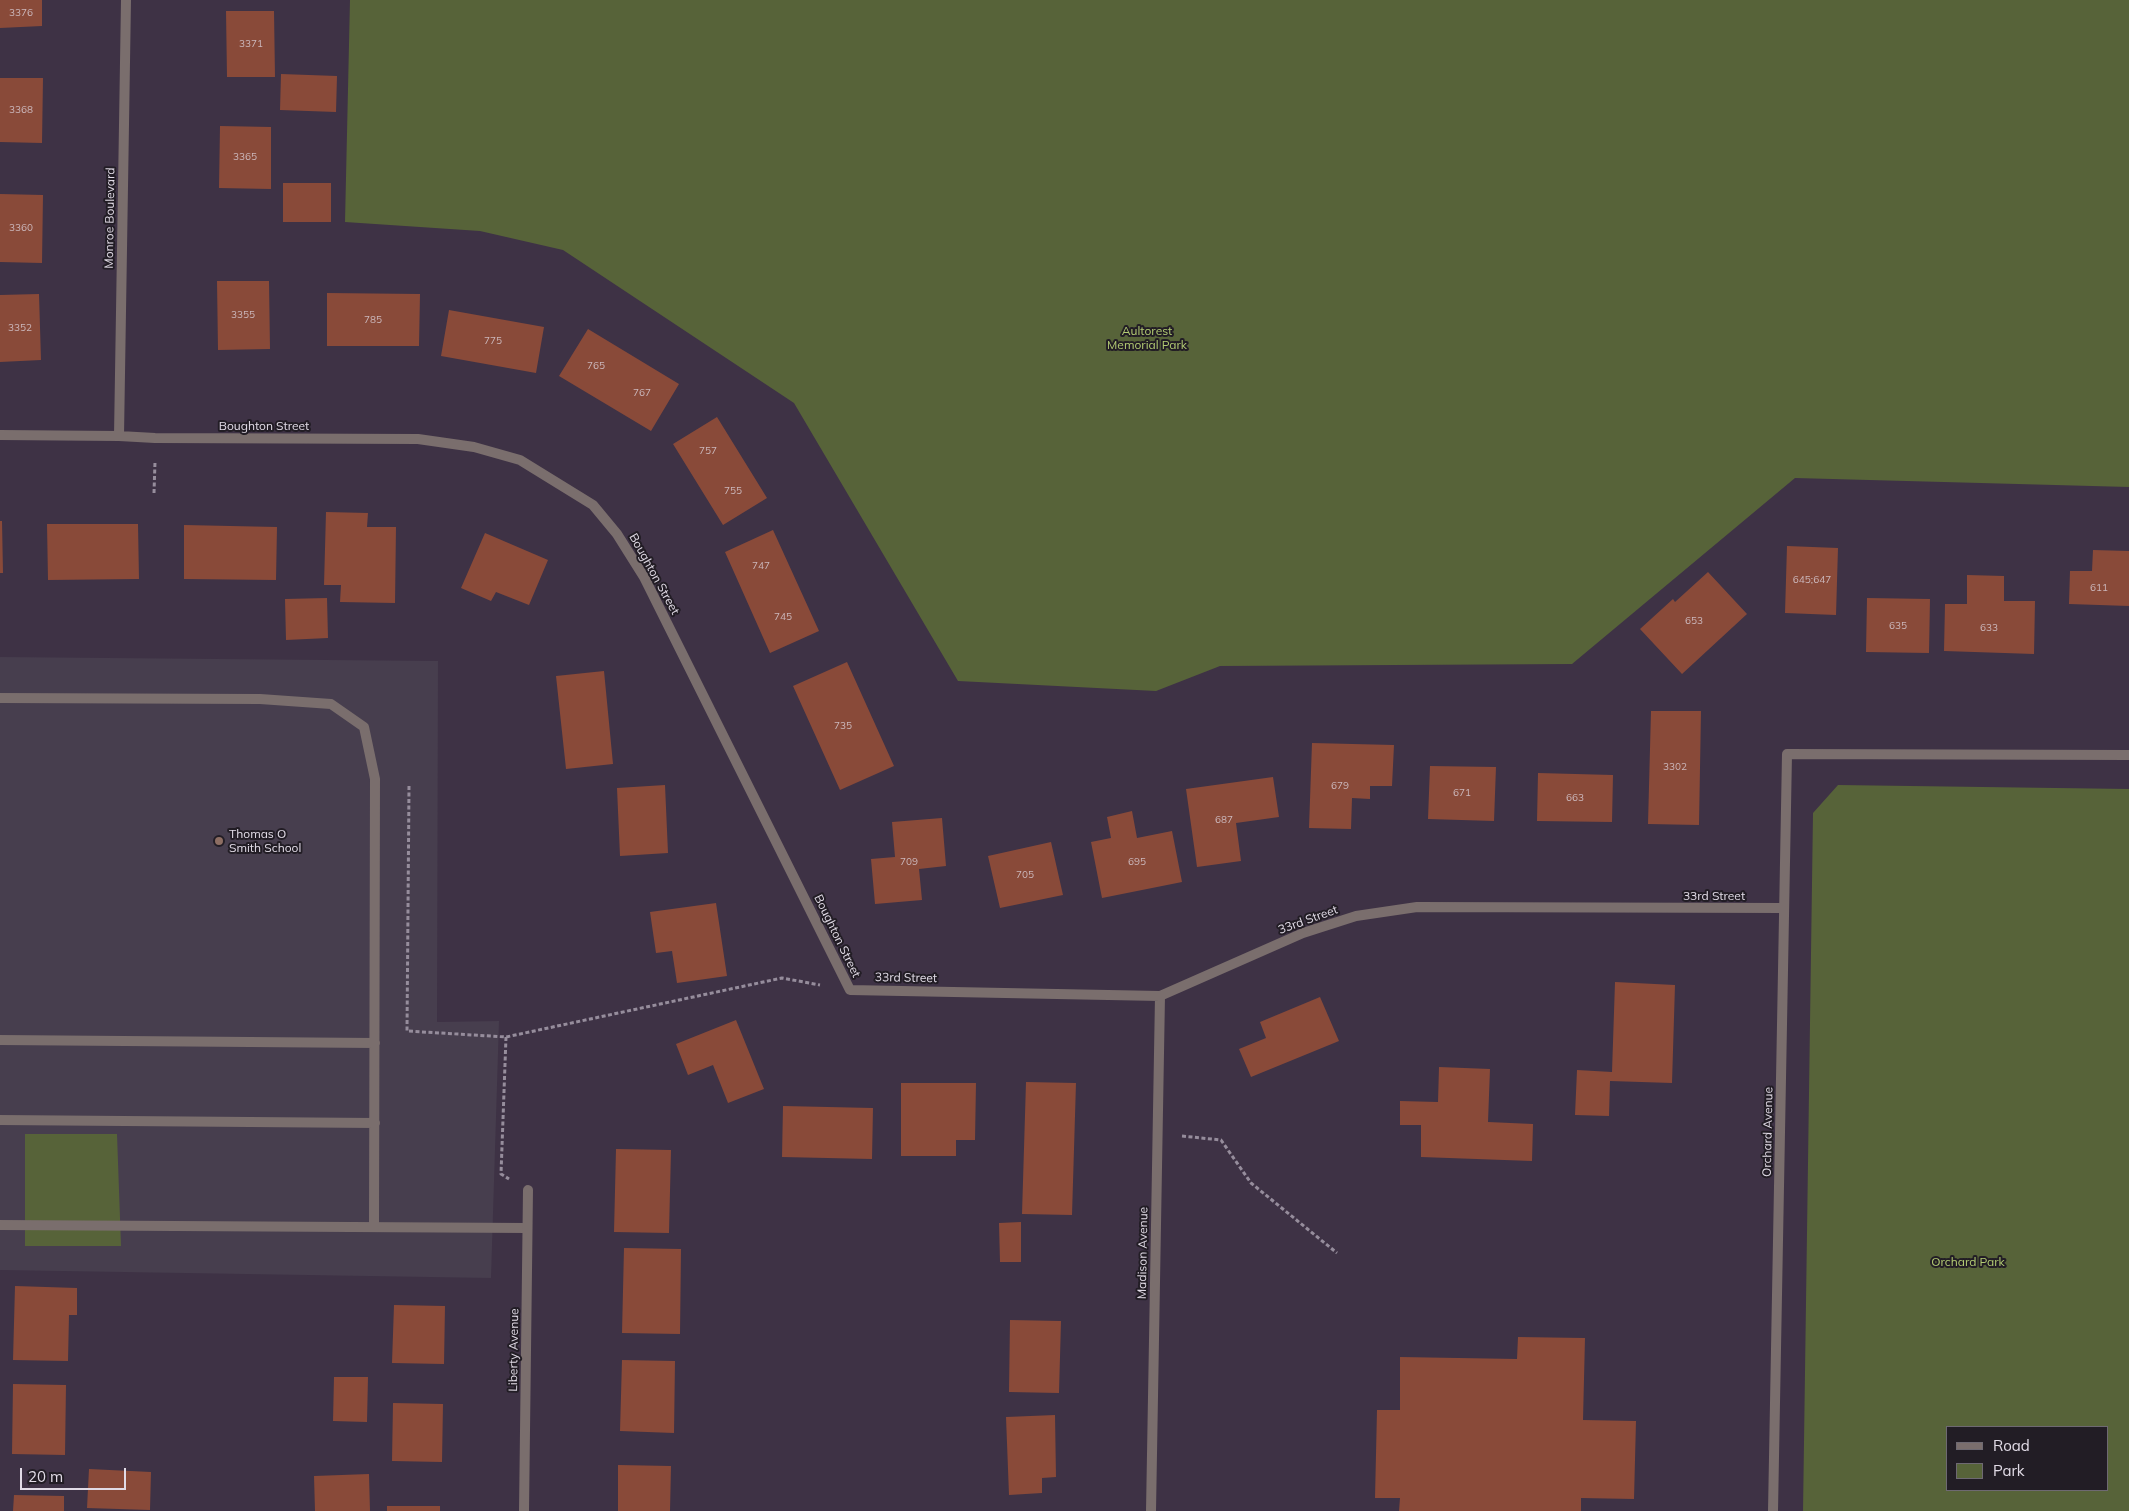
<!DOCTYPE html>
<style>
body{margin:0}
#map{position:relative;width:2129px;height:1511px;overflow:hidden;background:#3e3245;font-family:Mulish,sans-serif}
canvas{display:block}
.legend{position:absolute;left:1946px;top:1426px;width:162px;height:65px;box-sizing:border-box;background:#221d25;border:1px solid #6e6972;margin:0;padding:6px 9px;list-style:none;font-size:15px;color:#e1dbe6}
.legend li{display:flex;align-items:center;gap:10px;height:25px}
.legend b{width:25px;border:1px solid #6e6972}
.scale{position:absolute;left:20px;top:1468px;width:106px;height:22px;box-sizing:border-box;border:2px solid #e1dbe6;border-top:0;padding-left:6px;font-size:15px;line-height:18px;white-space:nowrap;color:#e1dbe6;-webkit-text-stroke:4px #221d25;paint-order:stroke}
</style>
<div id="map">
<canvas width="2129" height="1511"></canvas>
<ul class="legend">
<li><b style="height:6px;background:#7a6e6d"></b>Road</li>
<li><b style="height:14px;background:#576339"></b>Park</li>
</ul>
<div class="scale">20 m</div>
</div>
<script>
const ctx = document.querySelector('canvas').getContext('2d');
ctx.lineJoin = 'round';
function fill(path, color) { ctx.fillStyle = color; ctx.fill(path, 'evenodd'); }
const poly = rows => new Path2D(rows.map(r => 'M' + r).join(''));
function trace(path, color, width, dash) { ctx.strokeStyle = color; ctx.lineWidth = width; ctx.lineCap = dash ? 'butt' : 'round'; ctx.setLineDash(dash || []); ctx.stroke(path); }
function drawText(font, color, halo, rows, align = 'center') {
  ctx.font = font + ' Mulish,sans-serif'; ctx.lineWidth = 4; ctx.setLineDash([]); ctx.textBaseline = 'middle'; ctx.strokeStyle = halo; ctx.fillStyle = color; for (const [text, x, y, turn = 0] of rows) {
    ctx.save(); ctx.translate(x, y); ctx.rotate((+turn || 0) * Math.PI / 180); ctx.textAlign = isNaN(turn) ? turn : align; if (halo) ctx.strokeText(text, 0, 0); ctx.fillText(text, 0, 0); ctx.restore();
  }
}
const education = poly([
 [0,657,438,661,437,1022,499,1021,491,1278,0,1270]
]);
const green = poly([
 [350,0,2129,0,2129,487,1795,478,1572,664,1220,666,1156,691,958,681,794,403,563,250,480,231,345,222],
 [1838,785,2129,789,2129,1511,1803,1511,1813,813],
 [1948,1427,2108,1427,2108,1490,1948,1490],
 [25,1134,117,1134,121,1246,25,1246]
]);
const building = poly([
 [0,0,42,0,42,26,0,28],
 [226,11,274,11,275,77,227,77],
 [281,74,337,76,336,112,280,110],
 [0,78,43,78,42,143,0,142],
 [220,126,271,127,271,189,219,188],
 [283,183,331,183,331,222,283,222],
 [0,194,43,195,42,263,0,262],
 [217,281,269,281,270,349,218,350],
 [327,293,420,294,419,346,327,346],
 [39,294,41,360,0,362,0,295],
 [449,310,544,327,536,373,441,356],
 [588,329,679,384,651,431,559,376],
 [717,417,767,498,723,525,673,444],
 [326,512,368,513,367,527,396,527,395,603,340,602,341,585,324,585],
 [0,521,2,521,3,573,0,573],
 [47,524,138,524,139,579,48,580],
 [184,525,277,527,276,580,184,579],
 [773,530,819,631,770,653,725,552],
 [485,533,548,560,529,605,496,592,491,601,461,588],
 [1787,546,1838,548,1836,615,1785,613],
 [2093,550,2129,551,2129,606,2069,604,2070,571,2092,571],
 [1708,572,1747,614,1682,674,1640,629,1673,599,1675,602],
 [1967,575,2004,576,2004,601,2035,601,2034,654,1944,651,1945,604,1967,604],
 [327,598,328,638,286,640,285,599],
 [1867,598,1930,599,1929,653,1866,652],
 [847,662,894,766,840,790,793,686],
 [604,671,613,764,566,769,556,676],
 [1651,711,1701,711,1699,825,1648,824],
 [1312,743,1394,745,1392,786,1370,786,1370,799,1352,798,1351,829,1309,828],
 [1430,766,1496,767,1494,821,1428,819],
 [1538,773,1613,775,1612,822,1537,821],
 [1273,777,1279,817,1236,823,1241,861,1197,867,1186,789],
 [665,785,668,853,620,856,617,788],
 [1132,811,1137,838,1172,831,1182,882,1102,898,1091,842,1111,838,1107,817],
 [942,818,946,866,919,869,922,900,875,904,871,859,895,857,892,822],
 [1051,842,1063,895,1000,908,988,856],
 [716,903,727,976,677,983,672,951,656,953,650,912],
 [1615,982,1675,985,1672,1083,1610,1081,1609,1116,1575,1115,1577,1070,1612,1072],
 [1320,997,1339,1041,1251,1077,1239,1049,1266,1038,1260,1022],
 [736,1020,764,1089,728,1103,713,1065,688,1075,676,1044],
 [1439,1067,1490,1069,1488,1122,1533,1124,1532,1161,1421,1157,1421,1125,1400,1125,1400,1101,1438,1102],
 [1026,1082,1076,1083,1072,1215,1022,1214],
 [901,1083,976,1083,975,1140,956,1140,956,1156,901,1156],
 [783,1106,873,1108,872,1159,782,1157],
 [616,1149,671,1150,669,1233,614,1232],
 [1021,1222,1021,1262,1000,1262,999,1223],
 [624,1248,681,1249,680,1334,622,1333],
 [15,1286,77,1288,77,1315,69,1315,68,1361,13,1360],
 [394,1305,445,1306,444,1364,392,1363],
 [1010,1320,1061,1321,1059,1393,1009,1392],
 [1518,1337,1585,1338,1583,1420,1636,1421,1634,1499,1581,1498,1581,1511,1399,1511,1400,1498,1375,1498,1377,1410,1400,1410,1400,1357,1517,1359],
 [622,1360,675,1361,674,1433,620,1431],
 [334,1377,368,1377,367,1422,333,1421],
 [13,1384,66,1385,65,1455,12,1454],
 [393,1403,443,1404,442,1462,392,1461],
 [1055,1415,1056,1477,1042,1478,1042,1493,1009,1495,1006,1417],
 [618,1465,671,1466,670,1511,618,1511],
 [89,1469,151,1472,150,1510,87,1508],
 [369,1474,370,1511,315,1511,314,1476],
 [14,1495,64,1496,64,1511,13,1511],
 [387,1506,440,1506,440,1511,387,1511]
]);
const path = poly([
 [154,493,155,462],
 [409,786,407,1031,506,1037,782,978,820,985],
 [506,1037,501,1174,509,1179],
 [1182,1136,1221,1140,1251,1183,1337,1253]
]);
const lane = poly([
 [0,698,260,699,331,704,364,727,375,779,374,1227],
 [0,1040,375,1043],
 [0,1120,375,1123],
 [0,1225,527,1228]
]);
const street = poly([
 [0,435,119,436,155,438,418,439,474,447,520,460,593,505,617,534,644,577,850,990,1160,996,1303,933,1356,916,1417,907,1784,908],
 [119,436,126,0],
 [524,1511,528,1190],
 [1151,1511,1160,996],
 [1773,1511,1787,754,2129,755]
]);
const markers = [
 [219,841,5,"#8d6e63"]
];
const numberNames = [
 ["3376",21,13],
 ["3371",251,44],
 ["3368",21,110],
 ["3365",245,157],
 ["3360",21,228],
 ["3355",243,315],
 ["785",373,320],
 ["3352",20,328],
 ["775",493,341],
 ["765",596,366],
 ["767",642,393],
 ["757",708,451],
 ["755",733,491],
 ["747",761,566],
 ["645;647",1812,580],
 ["611",2099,588],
 ["745",783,617],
 ["653",1694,621],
 ["635",1898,626],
 ["633",1989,628],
 ["735",843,726],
 ["3302",1675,767],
 ["679",1340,786],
 ["671",1462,793],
 ["663",1575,798],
 ["687",1224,820],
 ["709",909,862],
 ["695",1137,862],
 ["705",1025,875]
];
const streetNames = [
 ["Monroe Boulevard",110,218,-89],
 ["Boughton Street",264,426],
 ["Boughton Street",654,574,61],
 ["33rd Street",1714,896],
 ["33rd Street",1308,920,-20],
 ["Boughton Street",837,936,64],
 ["33rd Street",906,978,1],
 ["Orchard Avenue",1768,1132,-89],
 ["Madison Avenue",1143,1253,-89],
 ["Liberty Avenue",514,1350,-89]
];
const parkNames = [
 ["Aultorest",1147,331],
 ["Memorial Park",1147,345],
 ["Orchard Park",1968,1262]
];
const poiNames = [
 ["Thomas O",229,834],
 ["Smith School",229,848]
];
fill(education, '#473e4e');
fill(green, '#576339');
fill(building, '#894a39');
trace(path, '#968d9c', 3, [4, 2.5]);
trace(lane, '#7a6e6d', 10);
trace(street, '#7a6e6d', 10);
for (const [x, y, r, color] of markers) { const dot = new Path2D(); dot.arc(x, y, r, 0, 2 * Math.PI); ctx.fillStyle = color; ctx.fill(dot); trace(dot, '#221d25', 2); }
drawText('10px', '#cbb7bb', null, numberNames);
drawText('12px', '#e1dbe6', '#221d25', streetNames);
drawText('12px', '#b3cc73', '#221d25', parkNames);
drawText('12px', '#e1dbe6', '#221d25', poiNames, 'left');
</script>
